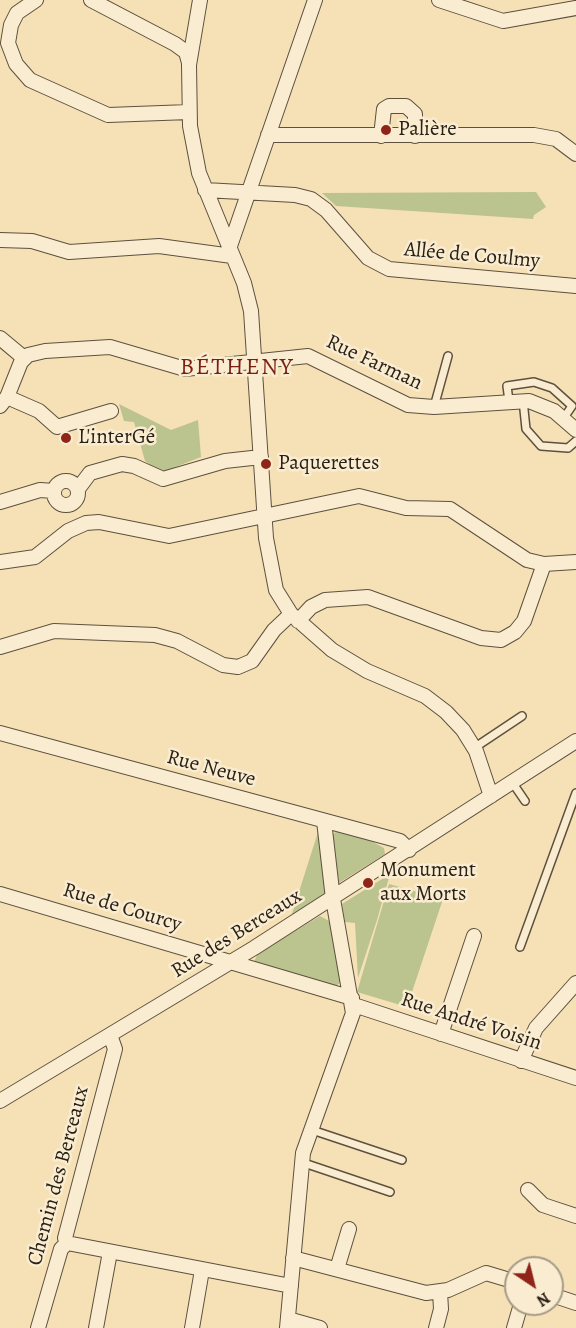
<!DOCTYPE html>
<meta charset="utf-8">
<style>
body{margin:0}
#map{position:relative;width:576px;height:1328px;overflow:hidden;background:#f6e1b7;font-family:Alegreya,serif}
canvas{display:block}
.north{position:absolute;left:504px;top:1256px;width:60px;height:60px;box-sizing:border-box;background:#f9ecd0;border:2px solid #a69b86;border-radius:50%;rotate:145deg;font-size:16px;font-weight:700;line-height:24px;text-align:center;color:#2a2116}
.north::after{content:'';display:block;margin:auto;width:21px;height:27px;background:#8f2418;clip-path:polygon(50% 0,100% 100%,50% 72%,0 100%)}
</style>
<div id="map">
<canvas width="576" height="1328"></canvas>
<div class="north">N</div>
</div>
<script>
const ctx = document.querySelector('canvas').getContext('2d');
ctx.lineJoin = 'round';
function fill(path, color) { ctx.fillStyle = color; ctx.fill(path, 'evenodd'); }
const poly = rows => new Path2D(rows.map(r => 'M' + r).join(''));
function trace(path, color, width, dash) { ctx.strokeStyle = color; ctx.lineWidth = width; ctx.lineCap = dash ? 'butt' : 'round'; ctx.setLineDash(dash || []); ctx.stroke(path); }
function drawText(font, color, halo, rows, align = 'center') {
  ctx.font = font + ' Alegreya,serif'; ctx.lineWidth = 5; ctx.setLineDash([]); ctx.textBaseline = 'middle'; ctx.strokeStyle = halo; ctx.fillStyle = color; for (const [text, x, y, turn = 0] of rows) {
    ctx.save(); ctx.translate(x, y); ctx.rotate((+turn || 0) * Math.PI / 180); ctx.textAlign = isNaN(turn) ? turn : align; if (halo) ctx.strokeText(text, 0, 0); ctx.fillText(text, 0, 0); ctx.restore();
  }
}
const green = poly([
 [536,192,546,207,534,215,533,219,336,206,322,193],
 [119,404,171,430,198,420,201,457,165,471,154,468,145,461,134,422,124,421],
 [344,826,384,848,385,854,339,883,333,834],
 [318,832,329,892,291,917],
 [390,874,377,920,358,978,355,923,345,922,342,904],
 [389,884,443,899,407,1007,357,992],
 [320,916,331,922,341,982,334,988,253,964,258,953]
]);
const lane = poly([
 [523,400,526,429,541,446,568,448,576,441],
 [509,401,507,386,534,382,552,388,572,406,563,419],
 [434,407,448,356],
 [474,748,522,716],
 [512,782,525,801],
 [520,947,576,793],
 [312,1130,402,1160],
 [301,1162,390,1192]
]);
const street = poly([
 [36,0,17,13,11,25,8,43,16,64,30,80,108,115,189,112],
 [91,0,175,44,186,52,189,63],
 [200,0,189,65,190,126,199,173,244,283,251,311,266,538,276,590,291,614,332,650,367,671,425,696,446,712,463,730,476,751,491,796],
 [439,0,503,21,576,8],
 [268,135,534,135,556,139,576,154],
 [381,136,384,109,389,106,406,106,415,114,415,136],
 [205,190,295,195,311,199,326,210,368,258,389,269,576,286],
 [0,240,32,241,69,252,159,246,232,256],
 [229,249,315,0],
 [0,338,24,358],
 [7,397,39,411,57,427,111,411],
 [0,406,7,397,21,362,28,355,45,351,110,347,185,369,308,356,408,405,434,407,529,401,554,411,576,430],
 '54 493a12 12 0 1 1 24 0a12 12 0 1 1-24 0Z',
 [78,489,90,473,122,464,134,466,163,479,225,461,261,457],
 [0,502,40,490,54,491],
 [0,562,35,557,68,531,86,523,99,522,169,536,359,496,406,508,450,509,527,560,544,564,576,562],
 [298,621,311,607,325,600,368,597,481,638,501,640,515,632,524,621,544,564],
 [0,647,54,631,155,635,177,641,223,665,238,667,252,661,274,630,291,614],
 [0,733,400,841,409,850],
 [0,894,352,998],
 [354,1005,576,1078],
 [441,1034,474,936],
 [521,1061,536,1028,576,983],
 [0,1101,254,948,576,741],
 [528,1190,543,1205,576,1216],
 [67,1243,291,1286],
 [293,1258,426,1293,448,1290,486,1273,516,1282],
 [337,1269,349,1229],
 [552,1295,576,1303],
 [288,1319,320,1328],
 [38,1328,61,1249,67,1243,65,1238,115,1049,110,1035],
 [96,1328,110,1252],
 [192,1328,202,1270],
 [287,1328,303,1153,353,1013,333,899,324,821],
 [436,1328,441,1309,440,1292],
 [514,1328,521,1304]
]);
const markers = [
 [386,130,6,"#8f2418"],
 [66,438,6,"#8f2418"],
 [266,464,6,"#8f2418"],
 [368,883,6,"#8f2418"]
];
const poiNames = [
 ["Palière",398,130],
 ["L'interGé",78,438],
 ["Paquerettes",278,464],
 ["Monument",380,871],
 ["aux Morts",380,895]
];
const streetNames = [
 ["Allée de Coulmy",472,256,5],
 ["Rue Farman",374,363,25],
 ["Rue Neuve",211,769,15],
 ["Rue de Courcy",122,908,17],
 ["Rue des Berceaux",237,934,-32],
 ["Rue André Voisin",471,1022,18],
 ["Chemin des Berceaux",59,1176,-75]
];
const quarterNames = [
 ["BÉTHENY",237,368]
];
fill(green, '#bbc38f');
trace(lane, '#5d513e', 10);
trace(street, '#5d513e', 16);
trace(lane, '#f9ecd0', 7);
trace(street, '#f9ecd0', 14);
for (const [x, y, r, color] of markers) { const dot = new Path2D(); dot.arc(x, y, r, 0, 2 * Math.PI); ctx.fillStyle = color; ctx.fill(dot); trace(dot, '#f9ecd0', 2); }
drawText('21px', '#2a2116', '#f9ecd0', poiNames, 'left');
drawText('21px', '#2a2116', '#f9ecd0', streetNames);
ctx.letterSpacing = '1.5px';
drawText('24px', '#7a1f14', '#f9ecd0', quarterNames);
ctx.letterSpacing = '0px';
</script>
